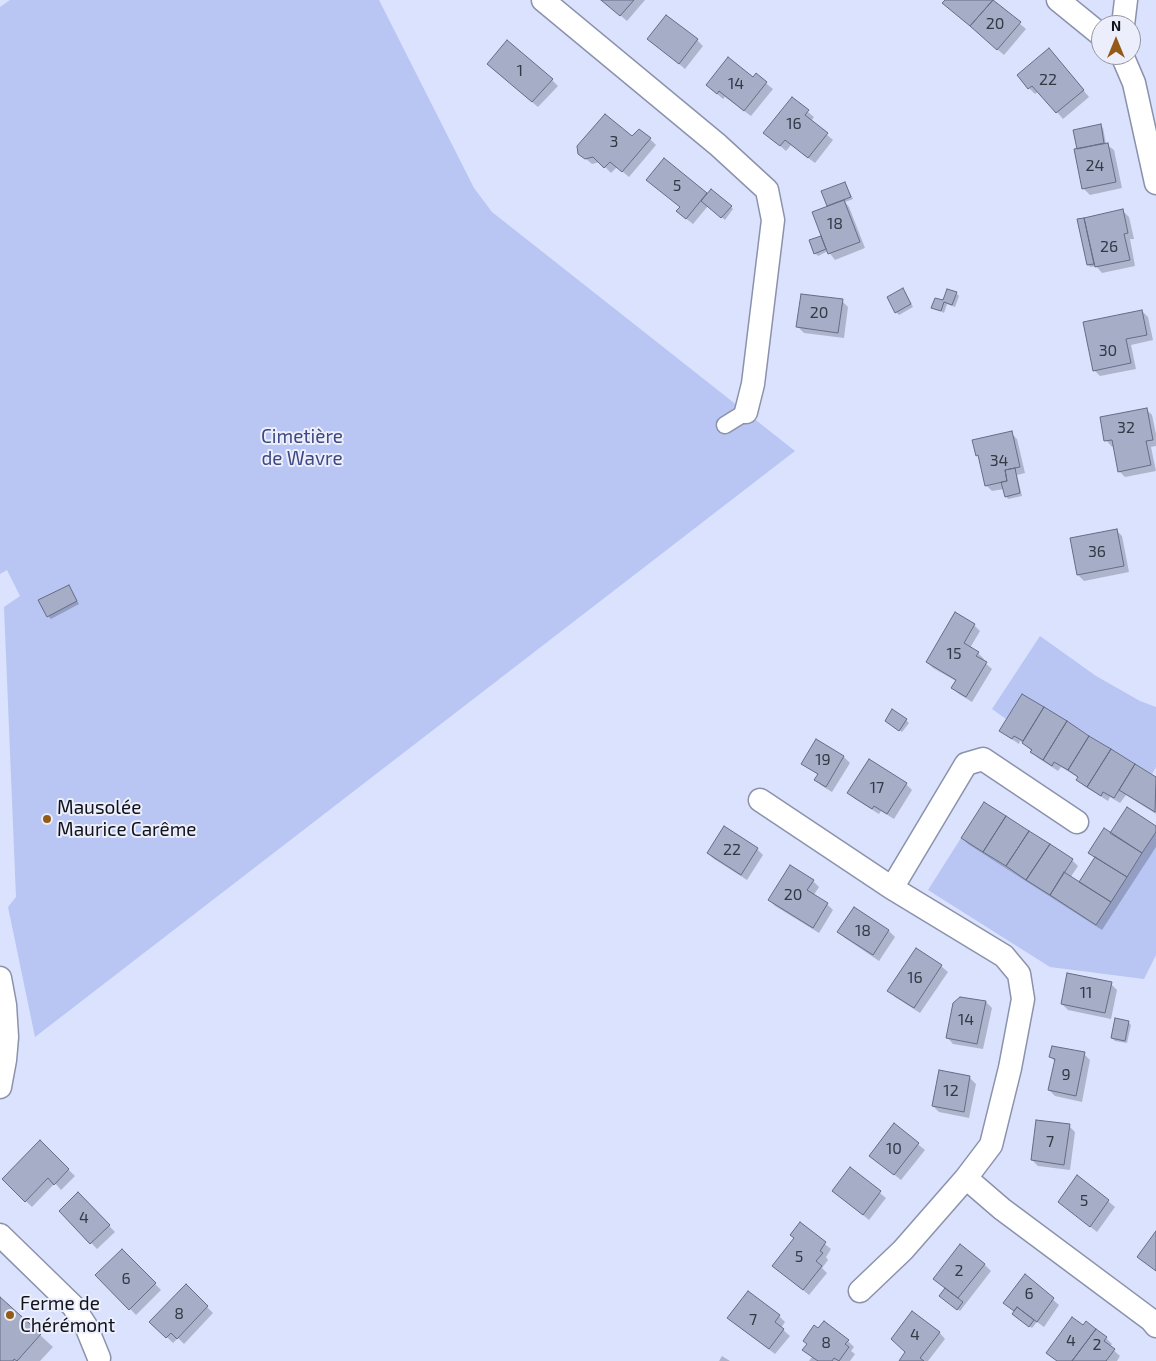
<!DOCTYPE html>
<meta charset="utf-8">
<style>
body{margin:0}
#map{position:relative;width:1156px;height:1361px;overflow:hidden;background:#dae2fe;font-family:"Exo 2",sans-serif}
canvas{display:block}
.north{position:absolute;left:1091px;top:15px;width:50px;height:50px;box-sizing:border-box;background:#eceffb;border:1px solid #9497a1;border-radius:50%;rotate:0deg;font-size:14px;font-weight:700;line-height:20px;text-align:center;color:#0f121b}
.north::after{content:'';display:block;margin:auto;width:18px;height:22px;background:#945a18;clip-path:polygon(50% 0,100% 100%,50% 72%,0 100%)}
</style>
<div id="map">
<canvas width="1156" height="1361"></canvas>
<div class="north">N</div>
</div>
<script>
const ctx = document.querySelector('canvas').getContext('2d');
ctx.lineJoin = 'round';
function fill(path, color) { ctx.fillStyle = color; ctx.fill(path, 'evenodd'); }
const poly = rows => new Path2D(rows.map(r => 'M' + r).join(''));
function trace(path, color, width, dash) { ctx.strokeStyle = color; ctx.lineWidth = width; ctx.lineCap = dash ? 'butt' : 'round'; ctx.setLineDash(dash || []); ctx.stroke(path); }
function drawText(font, color, halo, rows, align = 'center') {
  ctx.font = font + ' "Exo 2",sans-serif'; ctx.lineWidth = 4; ctx.setLineDash([]); ctx.textBaseline = 'middle'; ctx.strokeStyle = halo; ctx.fillStyle = color; for (const [text, x, y, turn = 0] of rows) {
    ctx.save(); ctx.translate(x, y); ctx.rotate((+turn || 0) * Math.PI / 180); ctx.textAlign = isNaN(turn) ? turn : align; if (halo) ctx.strokeText(text, 0, 0); ctx.fillText(text, 0, 0); ctx.restore();
  }
}
const green = poly([
 [10,0,379,0,474,188,492,212,795,451,35,1037,8,907,16,897,4,607,20,596,7,570,0,574,0,7],
 [1040,636,1096,676,1140,701,1156,707,1156,767,1152,774,1022,694,1006,719,992,709],
 [1156,832,1156,955,1144,979,1050,967,928,890,961,838,1096,925]
]);
const shadow = poly([
 [602,0,645,0,627,21],
 [947,0,992,0,1026,29,1004,55,950,9],
 [649,39,697,40,703,46,685,69],
 [1055,56,1089,97,1063,119,1039,91,1035,94,1029,88],
 [494,70,552,80,558,86,538,107],
 [756,75,773,89,751,116,725,97,723,99,707,85,753,79],
 [792,99,814,117,811,121,833,140,815,163,791,145,786,151,770,137],
 [1100,125,1103,128,1106,144,1114,150,1122,188,1090,195,1084,189,1076,150],
 [632,138,650,139,656,145,629,177,617,167,611,173,600,162,592,164,579,153],
 [664,159,707,195,731,207,733,209,725,220,708,206,693,224,684,217],
 [845,183,853,199,845,202,849,207,865,248,835,260,828,251,818,256,815,253,820,237,824,241,829,206,828,205],
 [1123,211,1129,217,1134,239,1130,239,1135,266,1102,273,1096,266,1091,267,1088,265,1078,220],
 [905,292,913,307,899,315,896,312],
 [956,293,959,296,955,307,947,304,944,313,933,307],
 [842,301,848,307,844,338,804,333,798,327],
 [1142,311,1148,317,1153,340,1131,345,1136,369,1100,376,1094,370],
 [1146,409,1152,415,1156,434,1156,446,1151,447,1156,471,1125,477,1119,471,1114,446,1112,447,1106,440],
 [1011,433,1017,439,1025,473,1017,475,1022,496,1008,499,1006,496,1004,489,992,491,986,485,980,458,977,455],
 [1116,530,1122,536,1129,572,1084,581,1078,575],
 [69,586,79,604,51,619,48,616],
 [974,625,980,631,970,648,978,653,984,659,983,661,992,669,972,702,959,694,953,688,956,681,933,668,927,662],
 [1023,695,1156,778,1156,814,1126,795,1120,803,1110,797,1108,801,1084,786,1078,780,1079,778,1061,767,1058,771,1038,758,1024,743,1020,741,1019,744,1007,736,1001,730],
 [906,720,909,723,902,732,889,724],
 [816,741,844,757,850,763,832,792,822,786,815,780,818,775,803,763],
 [906,784,912,790,894,819,881,811,879,814,855,799,849,793],
 [1156,828,1156,847,1102,930,968,844,962,838,1072,860,1078,866,1070,878,1079,883,1096,858,1090,853,1111,835],
 [757,849,763,855,747,880,714,859,708,853],
 [813,881,819,887,813,896,827,904,833,910,819,933,775,906,769,900],
 [854,909,889,931,895,937,879,961,845,938,839,932],
 [916,949,941,966,948,972,920,1013,895,997,889,990],
 [1111,984,1117,990,1111,1019,1068,1010,1062,1004],
 [961,998,986,1002,992,1008,983,1049,953,1044,947,1037],
 [1128,1022,1131,1025,1127,1043,1115,1041,1112,1038],
 [1084,1054,1090,1060,1082,1102,1055,1096,1049,1090,1055,1062,1051,1057],
 [940,1072,970,1078,976,1084,969,1118,939,1112,933,1106],
 [894,1125,925,1150,901,1180,877,1161],
 [1069,1126,1075,1132,1070,1170,1038,1166,1032,1160],
 [40,1142,75,1176,61,1190,55,1183,32,1207,3,1179],
 [850,1169,886,1198,869,1220,833,1191],
 [1078,1176,1115,1207,1097,1232,1066,1208],
 [78,1194,115,1232,97,1249,60,1211],
 [800,1224,831,1249,826,1257,828,1260,822,1268,827,1273,809,1295,774,1266,796,1238],
 [122,1250,161,1290,136,1315,97,1275],
 [985,1265,991,1271,960,1311,943,1298,946,1289,940,1284],
 [1025,1275,1059,1305,1044,1327,1037,1322,1032,1328,1016,1317,1015,1312,1004,1303],
 [186,1286,213,1313,184,1344,178,1338,173,1343,151,1322],
 [0,1298,53,1347,40,1361,0,1361],
 [779,1316,785,1322,781,1328,790,1336,775,1354,735,1324],
 [819,1330,848,1341,854,1347,851,1351,855,1354,850,1361,809,1361,812,1357,804,1350],
 [939,1332,945,1339,928,1361,900,1361],
 [1106,1338,1112,1344,1110,1347,1120,1356,1117,1361,1057,1361],
 [722,1356,730,1361,719,1361]
]);
const building = poly([
 [601,0,634,0,620,16,601,0],
 [945,0,993,0,970,26,942,3,945,0],
 [993,0,1021,22,997,50,970,26,993,0],
 [666,15,698,39,679,64,647,39,666,15],
 [507,40,553,79,532,102,487,64,507,40],
 [1049,48,1084,90,1056,113,1032,86,1028,89,1017,75,1049,48],
 [728,57,753,77,756,73,767,82,744,111,719,91,717,94,706,85,728,57],
 [792,97,809,110,805,115,828,133,808,158,785,140,780,146,763,133,792,97],
 [605,114,632,136,639,129,651,138,622,172,610,162,604,168,593,157,585,159,578,154,577,146,605,114],
 [1101,124,1104,143,1077,149,1073,130,1101,124],
 [1108,143,1116,182,1082,189,1074,149,1108,143],
 [664,158,707,193,686,219,676,211,680,207,646,180,664,158],
 [845,182,851,197,827,206,821,191,845,182],
 [711,189,732,206,721,218,701,201,711,189],
 [844,200,860,242,828,254,812,212,844,200],
 [1123,209,1128,233,1124,234,1130,260,1095,267,1084,218,1123,209],
 [1084,218,1094,264,1087,265,1077,219,1084,218],
 [821,236,826,249,814,254,809,240,821,236],
 [903,288,911,304,895,313,887,297,903,288],
 [947,289,957,292,952,305,944,302,941,311,931,308,935,298,943,300,947,289],
 [801,294,843,299,838,333,796,327,801,294],
 [1142,310,1147,335,1126,339,1131,363,1093,371,1083,322,1142,310],
 [1147,408,1153,440,1146,441,1151,465,1118,472,1112,440,1104,441,1100,417,1147,408],
 [1012,431,1020,467,1005,470,1007,481,985,486,978,455,976,456,972,440,1012,431],
 [1015,468,1020,493,1005,497,1001,482,1007,481,1005,470,1015,468],
 [1117,529,1124,566,1077,575,1070,538,1117,529],
 [69,585,77,601,47,617,38,600,69,585],
 [955,612,975,624,964,643,979,652,976,656,987,662,966,697,951,688,956,680,926,662,955,612],
 [1022,694,1044,707,1023,741,1014,736,1012,739,999,731,1022,694],
 [1044,707,1067,721,1043,760,1030,752,1032,750,1022,743,1044,707],
 [892,709,907,719,899,731,885,721,892,709],
 [1067,721,1089,736,1068,770,1054,762,1052,766,1043,760,1067,721],
 [1089,736,1111,749,1087,787,1076,780,1078,777,1068,770,1089,736],
 [816,739,844,756,826,787,814,780,818,774,801,764,816,739],
 [1111,749,1135,764,1114,798,1103,792,1101,796,1087,787,1111,749],
 [869,759,907,783,887,814,874,806,872,809,847,793,869,759],
 [1135,764,1156,777,1155,812,1119,790,1135,764],
 [984,802,1006,816,983,852,961,838,984,802],
 [1127,807,1156,826,1156,832,1142,853,1110,833,1127,807],
 [1006,816,1029,831,1006,866,983,852,1006,816],
 [724,826,758,848,741,875,707,853,724,826],
 [1104,828,1142,853,1127,877,1088,853,1104,828],
 [1029,831,1050,844,1026,880,1006,866,1029,831],
 [1050,844,1073,859,1050,895,1026,880,1050,844],
 [1095,857,1127,877,1111,902,1079,882,1095,857],
 [790,865,814,880,807,890,828,903,813,928,768,900,790,865],
 [1064,872,1111,902,1096,925,1050,895,1064,872],
 [854,907,889,930,873,955,837,932,854,907],
 [916,948,942,965,914,1008,887,991,916,948],
 [1067,973,1112,982,1105,1013,1061,1004,1067,973],
 [960,997,986,1001,977,1044,946,1038,953,1003,960,997],
 [1115,1018,1129,1021,1125,1041,1111,1038,1115,1018],
 [1052,1046,1085,1052,1076,1096,1048,1090,1055,1059,1049,1057,1052,1046],
 [939,1070,970,1076,964,1112,932,1106,939,1070],
 [1036,1120,1070,1124,1064,1165,1031,1160,1036,1120],
 [894,1123,919,1143,894,1175,869,1156,894,1123],
 [40,1140,69,1169,54,1185,48,1178,25,1202,2,1179,40,1140],
 [850,1167,881,1191,863,1215,832,1191,850,1167],
 [1077,1175,1109,1200,1090,1227,1058,1202,1077,1175],
 [78,1192,110,1225,90,1244,59,1211,78,1192],
 [800,1222,826,1242,820,1251,823,1253,816,1261,822,1266,803,1290,772,1266,794,1238,790,1235,800,1222],
 [1156,1231,1156,1271,1137,1257,1156,1231],
 [960,1244,985,1264,958,1298,933,1279,960,1244],
 [122,1249,156,1283,129,1310,95,1275,122,1249],
 [1025,1274,1054,1298,1037,1322,1017,1307,1014,1311,1003,1303,1025,1274],
 [186,1284,208,1306,177,1339,171,1333,166,1338,149,1322,186,1284],
 [945,1288,963,1302,957,1310,939,1296,945,1288],
 [748,1291,780,1315,775,1322,784,1329,769,1349,727,1318,748,1291],
 [0,1297,41,1334,17,1361,14,1359,13,1361,0,1361,0,1297],
 [1017,1307,1034,1320,1029,1327,1012,1314,1017,1307],
 [912,1311,940,1332,920,1358,924,1361,899,1361,905,1352,891,1339,912,1311],
 [1072,1317,1083,1325,1086,1321,1096,1329,1072,1361,1057,1361,1046,1353,1072,1317],
 [824,1321,849,1340,845,1344,849,1347,839,1361,834,1358,832,1361,818,1361,802,1350,807,1344,803,1341,814,1325,818,1328,824,1321],
 [1096,1329,1107,1337,1104,1341,1115,1349,1106,1361,1072,1361,1096,1329]
]);
const pedestrian = poly([
 [725,425,746,412]
]);
const minor = poly([
 [543,0,718,145,767,190,773,220,753,384,746,412],
 [1058,0,1101,35],
 [1123,25,1126,0],
 [1122,55,1134,83,1156,183],
 [760,800,892,888,1004,956,1019,974,1023,999,1010,1068,991,1145,966,1178,1002,1209,1151,1320,1156,1326],
 [892,888,966,764,983,759,1077,822],
 [0,978,5,1005,7,1037,5,1060,0,1087],
 [0,1235,73,1306,86,1326,99,1358],
 [860,1291,903,1250,966,1178]
]);
const markers = [
 [47,819,5,"#945a18"],
 [10,1315,5,"#945a18"]
];
const numberNames = [
 ["20",995,24],
 ["1",520,71],
 ["22",1048,80],
 ["14",736,84],
 ["16",794,124],
 ["3",614,142],
 ["24",1095,166],
 ["5",677,186],
 ["18",835,224],
 ["26",1109,247],
 ["20",819,313],
 ["30",1108,351],
 ["32",1126,428],
 ["34",999,461],
 ["36",1097,552],
 ["15",954,654],
 ["19",823,760],
 ["17",877,788],
 ["22",732,850],
 ["20",793,895],
 ["18",863,931],
 ["16",915,978],
 ["11",1086,993],
 ["14",966,1020],
 ["9",1066,1075],
 ["12",951,1091],
 ["7",1050,1142],
 ["10",894,1149],
 ["5",1084,1201],
 ["4",84,1218],
 ["5",799,1257],
 ["2",959,1271],
 ["6",126,1279],
 ["6",1029,1294],
 ["8",179,1314],
 ["7",753,1320],
 ["4",915,1335],
 ["4",1071,1341],
 ["8",826,1343],
 ["2",1097,1345]
];
const parkNames = [
 ["Cimetière",302,437],
 ["de Wavre",302,459]
];
const poiNames = [
 ["Mausolée",57,808],
 ["Maurice Carême",57,830],
 ["Ferme de",20,1304],
 ["Chérémont",20,1326]
];
fill(green, '#b9c5f3');
fill(shadow, '#0003');
fill(building, '#a5adc7');
trace(building, '#656c85', 1);
trace(pedestrian, '#8b92ac', 19);
trace(minor, '#8b92ac', 25);
trace(pedestrian, '#fff', 16);
trace(minor, '#fff', 22);
for (const [x, y, r, color] of markers) { const dot = new Path2D(); dot.arc(x, y, r, 0, 2 * Math.PI); ctx.fillStyle = color; ctx.fill(dot); trace(dot, '#eceffb', 2); }
drawText('16px', '#343946', null, numberNames);
drawText('19px', '#3d4884', '#eceffb', parkNames);
drawText('19px', '#0f121b', '#eceffb', poiNames, 'left');
</script>
